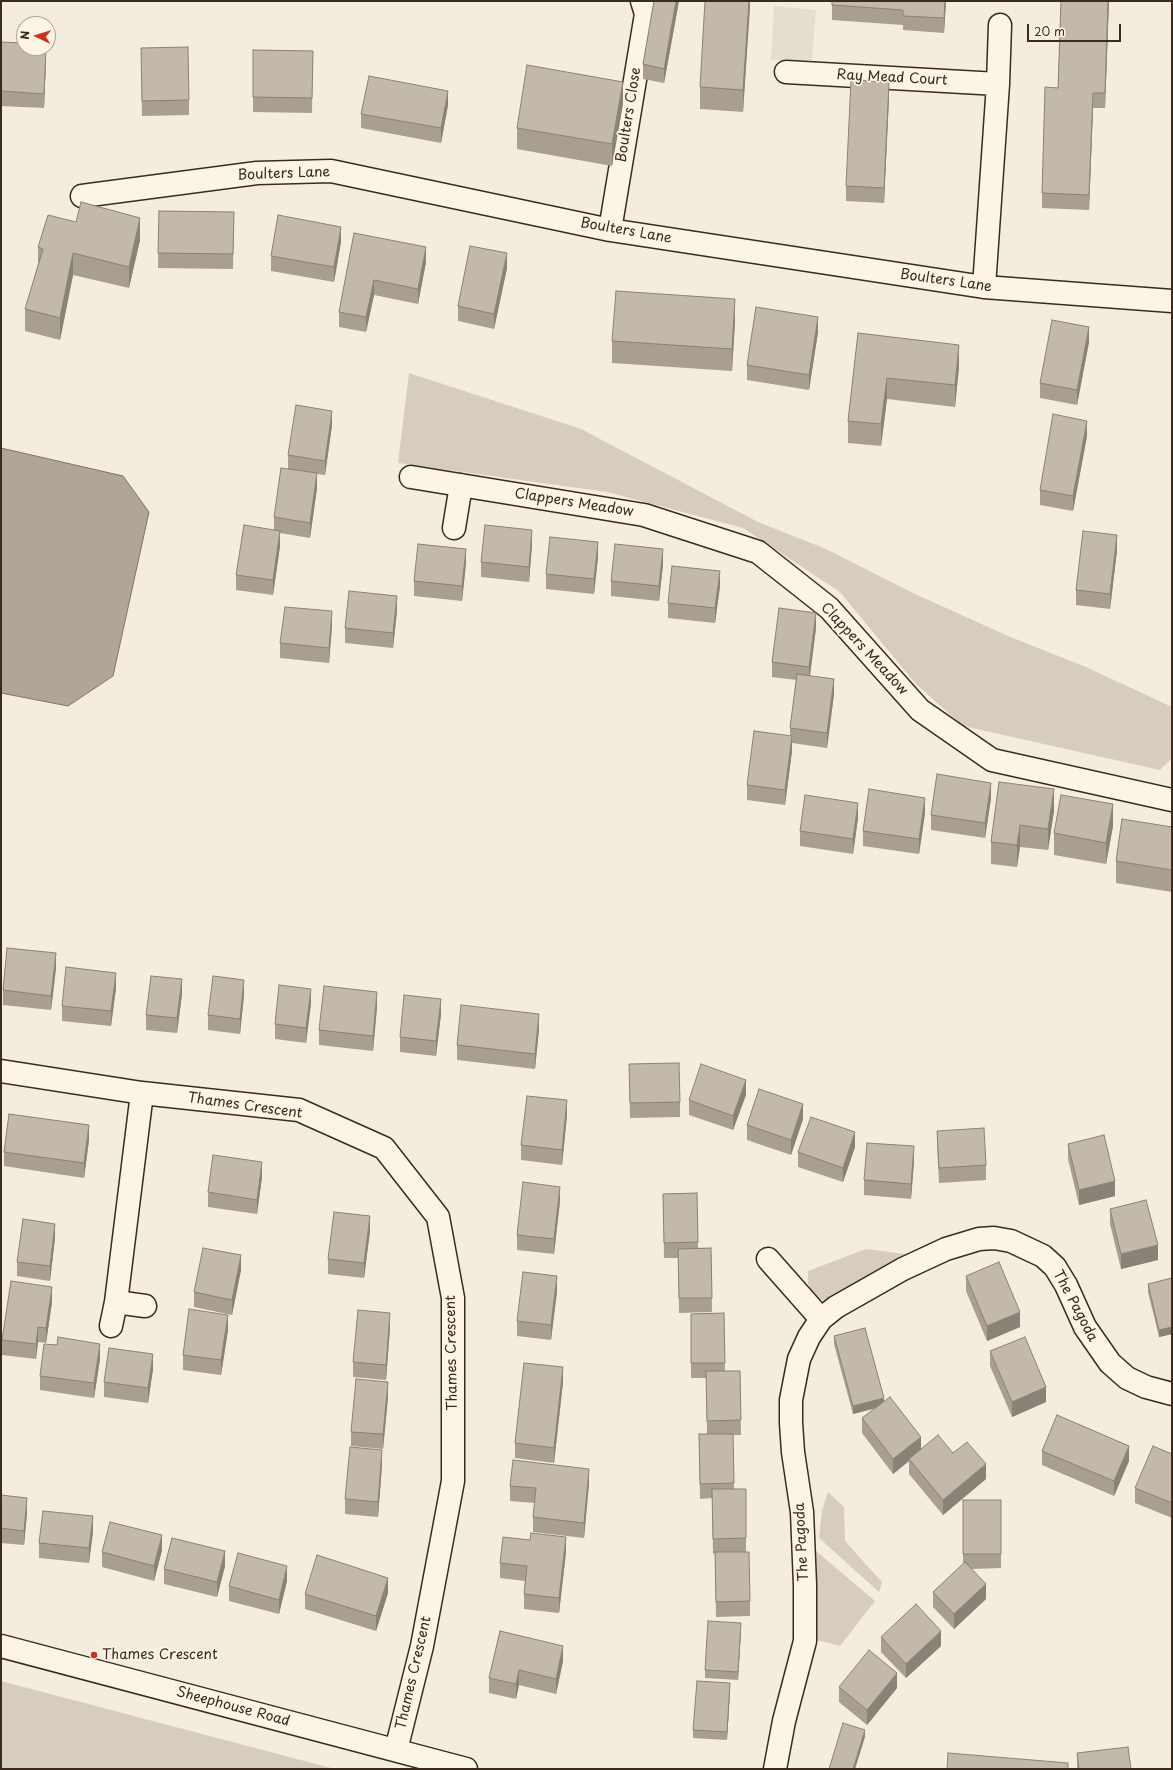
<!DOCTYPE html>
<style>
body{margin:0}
#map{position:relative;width:1173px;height:1770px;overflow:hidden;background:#f4eddd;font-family:"Playpen Sans",sans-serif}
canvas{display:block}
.frame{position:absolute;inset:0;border:2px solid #3b2a1e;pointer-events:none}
.north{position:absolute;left:16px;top:16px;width:40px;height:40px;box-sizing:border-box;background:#fcf5e5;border:1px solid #afa495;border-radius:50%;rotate:274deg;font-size:11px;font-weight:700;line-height:16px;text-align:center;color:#3b2a1e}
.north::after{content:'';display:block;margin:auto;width:14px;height:18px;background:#c8321e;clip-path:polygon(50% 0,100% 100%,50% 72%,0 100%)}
.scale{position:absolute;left:1027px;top:24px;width:94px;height:18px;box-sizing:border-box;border:2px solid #3b2a1e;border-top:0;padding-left:5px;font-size:12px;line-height:14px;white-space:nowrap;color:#3b2a1e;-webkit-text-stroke:3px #fcf5e5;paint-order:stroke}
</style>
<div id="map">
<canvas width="1173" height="1770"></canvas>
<div class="frame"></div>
<div class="north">N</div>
<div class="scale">20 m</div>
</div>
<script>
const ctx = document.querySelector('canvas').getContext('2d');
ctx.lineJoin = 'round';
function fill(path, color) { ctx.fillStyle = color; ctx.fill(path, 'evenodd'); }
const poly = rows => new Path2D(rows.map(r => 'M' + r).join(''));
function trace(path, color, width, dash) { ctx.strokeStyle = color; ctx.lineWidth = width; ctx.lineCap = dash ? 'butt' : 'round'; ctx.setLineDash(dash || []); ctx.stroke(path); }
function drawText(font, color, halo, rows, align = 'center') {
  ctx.font = font + ' "Playpen Sans",sans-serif'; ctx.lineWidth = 3.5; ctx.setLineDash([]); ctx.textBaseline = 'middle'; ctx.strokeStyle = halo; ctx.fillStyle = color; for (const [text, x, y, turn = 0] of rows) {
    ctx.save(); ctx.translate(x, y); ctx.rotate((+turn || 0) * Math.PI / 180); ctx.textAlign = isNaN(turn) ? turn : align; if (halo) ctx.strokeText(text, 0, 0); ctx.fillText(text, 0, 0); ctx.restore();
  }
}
const built = poly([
 [774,6,816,10,812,60,771,60]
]);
const green = poly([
 [409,373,581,429,758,522,826,549,913,593,1008,636,1086,667,1172,707,1172,758,1160,770,963,726,915,683,840,592,743,528,607,492,398,463],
 [866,1249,913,1255,830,1303,816,1297,808,1284,808,1271],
 [828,1492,844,1507,845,1541,882,1582,879,1592,819,1538,822,1511],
 [816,1551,875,1601,840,1646,817,1640],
 [1,1681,335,1769,1,1769]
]);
const water = poly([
 [1,448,123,476,149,512,113,676,68,706,1,693,1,448]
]);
const minor = poly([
 [786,72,998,84],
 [82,196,257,173,331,171,610,230,984,287,1172,301],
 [610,230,646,14,642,1],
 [984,287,998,84,1000,25],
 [411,477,644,515,758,552,829,608,920,710,992,760,1172,800],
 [454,528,461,485],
 [1,1071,142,1093,299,1110,384,1148,438,1217,453,1298,453,1481,422,1646,396,1750],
 [142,1093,116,1302,145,1306],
 [768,1259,821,1319],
 [111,1326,116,1302],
 [1,1646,466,1769],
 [775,1769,784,1721,805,1641,805,1585,802,1512,793,1452,791,1423,791,1400,799,1359,809,1337,821,1319,836,1307,903,1269,946,1249,979,1239,994,1238,1011,1241,1043,1256,1055,1267,1066,1285,1085,1327,1110,1363,1127,1378,1146,1387,1172,1394]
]);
const wall = poly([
 [654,1,679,1,664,83,643,79,643,64],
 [750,1,743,112,700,109,700,87],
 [832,1,946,1,944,33,903,30,903,25,832,20],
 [1061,1,1109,1,1105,108,1093,108,1089,210,1042,208,1042,193,1058,88],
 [1,42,46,59,44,108,1,106],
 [253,50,313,51,312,113,253,112],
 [141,63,189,100,189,115,142,116],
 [889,97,884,203,846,201,846,186],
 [623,104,612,166,517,149,517,128],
 [448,105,441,143,361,128,361,114],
 [159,211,234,212,233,269,158,268],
 [354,233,426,262,418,304,374,295,366,332,339,327,339,312],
 [140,240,129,288,73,275,60,340,25,331,25,309,38,265,38,247],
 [341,242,334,282,271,271,271,256],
 [507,268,494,329,458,321,458,306],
 [735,321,732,371,612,363,612,341],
 [818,332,809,390,747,380,747,365],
 [858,333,959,367,955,407,887,399,881,446,848,443,848,421],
 [1089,342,1077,405,1040,398,1040,383],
 [332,425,325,475,317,474,317,488,310,538,280,533,280,546,273,595,236,590,236,575,274,530,274,517,288,469,288,455],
 [1087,436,1073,511,1040,505,1040,490],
 [532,545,529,582,481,577,481,562],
 [1117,550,1110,609,1076,605,1076,590],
 [598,557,594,594,546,589,546,574],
 [466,563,462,601,414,596,414,581],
 [663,564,659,601,611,596,611,581],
 [720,586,715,623,668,618,668,603],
 [397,611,393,648,345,643,345,628],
 [332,626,329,663,280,658,280,643],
 [816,628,810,676,834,694,827,748,792,743,792,751,785,805,747,800,747,785,790,736,790,728,796,680,772,677,772,662],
 [999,782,1054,811,1048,850,1020,847,1017,867,991,864,991,842],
 [991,798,985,838,931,830,931,815],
 [925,813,919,854,863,846,863,831],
 [858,818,853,854,800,846,800,831],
 [1113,826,1106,864,1054,855,1054,833],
 [1172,827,1172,892,1116,883,1116,861],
 [56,968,51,1010,3,1005,3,990],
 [116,988,111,1026,62,1021,62,1006],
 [182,994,177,1033,146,1030,146,1015],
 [244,995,240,1034,208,1030,208,1015],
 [311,1003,306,1043,275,1039,275,1024],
 [377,1007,373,1051,319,1045,319,1030],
 [441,1014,436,1056,400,1052,400,1037],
 [539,1029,535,1069,457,1060,457,1045],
 [629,1064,680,1102,680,1117,630,1118],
 [746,1095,733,1130,689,1115,689,1100],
 [567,1115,562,1165,521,1160,521,1145],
 [803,1119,791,1155,747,1140,747,1125],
 [937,1131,986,1165,986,1180,939,1183,937,1146],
 [89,1140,84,1178,4,1166,4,1152],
 [1068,1144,1115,1196,1079,1205,1068,1159],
 [855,1147,843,1182,798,1167,798,1152],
 [914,1161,911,1199,864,1195,864,1180],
 [262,1177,257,1214,208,1207,208,1192],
 [697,1193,698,1248,711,1248,712,1312,679,1313,678,1258,664,1258,663,1194],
 [560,1201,554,1254,517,1250,517,1235],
 [1110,1209,1158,1260,1121,1269,1110,1224],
 [370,1231,364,1278,328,1274,328,1259],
 [55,1238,50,1281,17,1276,17,1262],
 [241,1270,232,1315,194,1307,194,1292],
 [966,1276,1020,1327,987,1341,966,1291],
 [1172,1278,1172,1334,1159,1337,1148,1292,1148,1284],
 [557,1291,551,1340,517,1336,517,1321],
 [52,1302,46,1343,38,1342,36,1359,2,1355,2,1340],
 [724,1313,725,1371,740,1371,741,1435,733,1435,734,1489,746,1489,746,1552,750,1601,750,1616,716,1617,715,1553,713,1554,712,1498,700,1499,699,1434,707,1434,706,1378,691,1378,691,1314],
 [390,1328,386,1380,353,1377,353,1362],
 [228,1330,221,1375,183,1370,183,1355],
 [834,1336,921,1449,953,1453,986,1479,943,1515,909,1474,909,1461,893,1474,862,1433,862,1418,876,1408,853,1414,834,1344],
 [990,1351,1046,1402,1012,1417,990,1366],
 [100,1359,94,1398,40,1390,40,1376],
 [153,1369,148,1403,104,1397,104,1382],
 [563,1382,554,1463,515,1458,515,1443],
 [388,1397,383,1449,351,1446,351,1432],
 [1042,1451,1129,1461,1114,1496,1042,1465],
 [1172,1454,1172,1518,1135,1503,1135,1488],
 [382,1465,378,1517,345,1514,345,1499],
 [589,1484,584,1538,533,1532,533,1517,535,1503,510,1501,510,1486],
 [1,1495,27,1513,24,1545,1,1543],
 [963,1500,1001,1500,1001,1568,971,1569,986,1599,954,1629,933,1607,933,1592,963,1564],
 [93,1531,89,1563,39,1558,39,1543],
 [162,1550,154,1581,102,1567,102,1552],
 [566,1552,559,1613,524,1609,524,1594,525,1581,500,1578,500,1563],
 [225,1566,217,1597,164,1584,164,1569],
 [287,1581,279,1614,229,1601,229,1586],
 [388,1593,376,1631,305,1609,305,1594],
 [741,1630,738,1680,705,1678,705,1670],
 [500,1631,563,1661,556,1694,519,1685,516,1699,489,1693,489,1678],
 [881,1637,941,1646,906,1678,881,1652],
 [839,1687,897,1688,867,1725,839,1702],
 [730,1690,727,1740,693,1738,693,1730],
 [1077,1753,1131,1769,1077,1769]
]);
const shadedWall = poly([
 [676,1,679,1,664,83,664,69],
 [749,1,750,1,750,8,743,112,743,90],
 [945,1,946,1,944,33,944,18],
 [1108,1,1109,1,1105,108,1105,93],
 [46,48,46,59,44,108,44,94],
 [623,82,623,104,612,166,612,144],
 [889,82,889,97,884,203,884,188],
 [448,91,448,105,441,143,441,128],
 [1093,93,1093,108,1089,210,1089,195],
 [140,218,140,240,129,288,129,267],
 [341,227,341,242,334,282,334,267],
 [426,247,426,262,418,304,418,289],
 [73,253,73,275,60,340,60,318],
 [507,253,507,268,494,329,494,314],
 [374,280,374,295,366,332,366,317],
 [735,299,735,321,732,371,732,349],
 [818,317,818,332,809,390,809,375],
 [1089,327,1089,342,1077,405,1077,390],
 [959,345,959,367,955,407,955,385],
 [887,378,887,399,881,446,881,424],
 [332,411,332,425,325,475,325,461],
 [1087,421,1087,436,1073,511,1073,496],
 [317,473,317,488,310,538,310,523],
 [532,530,532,545,529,582,529,567],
 [280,531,280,546,273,595,273,580],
 [1117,535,1117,550,1110,609,1110,594],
 [598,542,598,557,594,594,594,579],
 [466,549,466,563,462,601,462,586],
 [663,549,663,564,659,601,659,586],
 [720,571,720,586,715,623,715,608],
 [397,596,397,611,393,648,393,633],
 [332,611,332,626,329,663,329,648],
 [816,613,816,628,809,682,809,667],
 [834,679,834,694,827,748,827,733],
 [792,736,792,751,785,805,785,790],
 [991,783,991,798,985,838,985,823],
 [1054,789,1054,811,1048,850,1048,829],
 [925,798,925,813,919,854,919,839],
 [858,803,858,818,853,854,853,839],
 [1113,804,1113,826,1106,864,1106,843],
 [1020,825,1020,847,1017,867,1017,845],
 [56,953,56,968,51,1010,51,996],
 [116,973,116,988,111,1026,111,1011],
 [182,979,182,994,177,1033,177,1018],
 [244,980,244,995,240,1034,240,1019],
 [311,989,311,1003,306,1043,306,1028],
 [377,992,377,1007,373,1051,373,1036],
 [441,999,441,1014,436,1056,436,1041],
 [539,1014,539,1029,535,1069,535,1054],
 [746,1080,746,1095,733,1130,733,1116],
 [567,1100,567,1115,562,1165,562,1150],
 [803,1104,803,1119,791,1155,791,1140],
 [89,1125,89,1140,84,1178,84,1163],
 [855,1132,855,1147,843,1182,843,1168],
 [914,1146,914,1161,911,1199,911,1184],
 [262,1162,262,1177,257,1214,257,1200],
 [1115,1181,1115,1196,1079,1205,1079,1190],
 [560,1187,560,1201,554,1254,554,1239],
 [370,1216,370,1231,364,1278,364,1263],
 [55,1224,55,1238,50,1281,50,1266],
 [1158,1245,1158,1260,1121,1269,1121,1254],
 [241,1255,241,1270,232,1315,232,1300],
 [557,1276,557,1291,551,1340,551,1325],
 [52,1287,52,1302,46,1343,46,1328],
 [1020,1312,1020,1327,987,1341,987,1326],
 [390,1313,390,1328,386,1380,386,1365],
 [228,1315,228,1330,221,1375,221,1360],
 [38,1327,38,1342,36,1359,36,1344],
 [1172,1327,1172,1334,1159,1337,1159,1330],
 [100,1344,100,1359,94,1398,94,1383],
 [153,1354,153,1369,148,1403,148,1388],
 [563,1367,563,1382,554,1463,554,1448],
 [388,1382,388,1397,383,1449,383,1434],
 [1046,1387,1046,1402,1012,1417,1012,1402],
 [884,1398,884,1406,853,1414,853,1406],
 [921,1437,921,1452,909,1459,909,1461,893,1474,893,1459],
 [1129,1446,1129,1461,1114,1496,1114,1481],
 [382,1450,382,1465,378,1517,378,1502],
 [986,1464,986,1479,943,1515,943,1500],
 [589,1469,589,1484,584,1538,584,1523],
 [27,1498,27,1513,24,1545,24,1531],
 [93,1516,93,1531,89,1563,89,1548],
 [162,1535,162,1550,154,1581,154,1566],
 [566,1537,566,1552,559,1613,559,1598],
 [225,1551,225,1566,217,1597,217,1582],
 [287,1566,287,1581,279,1614,279,1600],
 [388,1578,388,1593,376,1631,376,1616],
 [986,1584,986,1599,954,1629,954,1614],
 [741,1623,741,1630,738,1680,738,1672],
 [941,1631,941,1646,906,1678,906,1664],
 [563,1646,563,1661,556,1694,556,1679],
 [519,1670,519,1685,516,1699,516,1684],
 [897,1673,897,1688,867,1725,867,1710],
 [730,1683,730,1690,727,1740,727,1732],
 [865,1730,865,1737,855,1769,853,1769]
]);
const building = poly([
 [654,1,676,1,664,69,643,64,654,1],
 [705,1,749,1,743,90,700,87,705,1],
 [832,1,945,1,944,18,903,16,903,10,832,5,832,1],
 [1061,1,1108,1,1105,93,1093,93,1089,195,1042,193,1045,87,1058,88,1061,1],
 [1,42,24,43,24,48,46,48,44,94,1,91,1,42],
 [188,47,189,100,142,101,141,48,188,47],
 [253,50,313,51,312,98,253,97,253,50],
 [527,65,623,82,612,144,517,128,527,65],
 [369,76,448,91,441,128,361,114,369,76],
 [851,80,889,82,884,188,846,186,851,80],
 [81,202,140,218,129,267,73,253,60,318,25,309,43,249,38,247,48,215,76,222,81,202],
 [159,211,234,212,233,254,158,253,159,211],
 [278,215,341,227,334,267,271,256,278,215],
 [354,233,426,247,418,289,374,280,366,317,339,312,354,233],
 [470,246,507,253,494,314,458,306,470,246],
 [616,291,735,299,732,349,612,341,616,291],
 [756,307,818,317,809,375,747,365,756,307],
 [1052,320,1089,327,1077,390,1040,383,1052,320],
 [858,333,959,345,955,385,887,378,881,424,848,421,858,333],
 [296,405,332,411,325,461,288,455,296,405],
 [1053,414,1087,421,1073,496,1040,490,1053,414],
 [281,468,317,473,310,523,274,517,281,468],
 [244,525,280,531,273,580,236,575,244,525],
 [485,525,532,530,529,567,481,562,485,525],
 [1083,531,1117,535,1110,594,1076,590,1083,531],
 [550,537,598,542,594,579,546,574,550,537],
 [418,544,466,549,462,586,414,581,418,544],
 [615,544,663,549,659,586,611,581,615,544],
 [672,566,720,571,715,608,668,603,672,566],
 [349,591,397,596,393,633,345,628,349,591],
 [285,607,332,611,329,648,280,643,285,607],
 [779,608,816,613,809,667,772,662,779,608],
 [797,674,834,679,827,733,790,728,797,674],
 [754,731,792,736,785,790,747,785,754,731],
 [937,774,991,783,985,823,931,815,937,774],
 [999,782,1054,789,1048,829,1020,825,1017,845,991,842,999,782],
 [869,789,925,798,919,839,863,831,869,789],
 [805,795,858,803,853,839,800,831,805,795],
 [1061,795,1113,804,1106,843,1054,833,1061,795],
 [1122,819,1172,827,1172,870,1116,861,1122,819],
 [7,948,56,953,51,996,3,990,7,948],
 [66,967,116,973,111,1011,62,1006,66,967],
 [151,976,182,979,177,1018,146,1015,151,976],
 [213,976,244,980,240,1019,208,1015,213,976],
 [279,985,311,989,306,1028,275,1024,279,985],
 [324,986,377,992,373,1036,319,1030,324,986],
 [404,995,441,999,436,1041,400,1037,404,995],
 [461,1005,539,1014,535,1054,457,1045,461,1005],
 [679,1063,680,1102,630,1103,629,1064,679,1063],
 [701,1064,746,1080,733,1116,689,1100,701,1064],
 [759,1089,803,1104,791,1140,747,1125,759,1089],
 [527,1096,567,1100,562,1150,521,1145,527,1096],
 [9,1114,89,1125,84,1163,4,1152,9,1114],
 [811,1117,855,1132,843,1168,798,1152,811,1117],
 [984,1128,986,1165,939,1168,937,1131,984,1128],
 [1104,1135,1115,1181,1079,1190,1068,1144,1104,1135],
 [867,1143,914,1146,911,1184,864,1180,867,1143],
 [213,1155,262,1162,257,1200,208,1192,213,1155],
 [523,1182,560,1187,554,1239,517,1235,523,1182],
 [697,1193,698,1242,664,1243,663,1194,697,1193],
 [1146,1200,1158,1245,1121,1254,1110,1209,1146,1200],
 [334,1212,370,1216,364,1263,328,1259,334,1212],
 [23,1219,55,1224,50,1266,17,1262,23,1219],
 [203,1248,241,1255,232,1300,194,1292,203,1248],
 [711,1248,712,1298,679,1298,678,1249,711,1248],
 [999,1262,1020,1312,987,1326,966,1276,999,1262],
 [523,1272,557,1276,551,1325,517,1321,523,1272],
 [1172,1278,1172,1327,1159,1330,1148,1284,1172,1278],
 [11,1281,52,1287,46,1328,38,1327,36,1344,2,1340,11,1281],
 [189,1309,228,1315,221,1360,183,1355,189,1309],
 [358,1310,390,1313,386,1365,353,1362,358,1310],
 [724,1313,725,1363,691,1363,691,1314,724,1313],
 [865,1328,884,1398,853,1406,834,1336,865,1328],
 [58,1337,100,1344,94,1383,40,1376,44,1344,57,1345,58,1337],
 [1025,1337,1046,1387,1012,1402,990,1351,1025,1337],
 [109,1348,153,1354,148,1388,104,1382,109,1348],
 [524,1363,563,1367,554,1448,515,1443,524,1363],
 [706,1371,740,1371,741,1420,707,1421,706,1371],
 [356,1379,388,1382,383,1434,351,1432,356,1379],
 [890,1397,921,1437,893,1459,862,1418,890,1397],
 [1057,1415,1129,1446,1114,1481,1042,1451,1057,1415],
 [699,1434,733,1434,734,1483,700,1484,699,1434],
 [938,1435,953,1453,967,1442,986,1464,943,1500,909,1459,938,1435],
 [1153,1446,1172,1454,1172,1503,1135,1488,1153,1446],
 [350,1447,382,1450,378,1502,345,1499,350,1447],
 [513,1460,589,1469,584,1523,533,1517,536,1488,510,1486,513,1460],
 [712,1489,746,1489,746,1538,713,1539,712,1489],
 [1,1495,27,1498,24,1531,1,1528,1,1495],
 [963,1500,1001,1500,1001,1554,963,1554,963,1500],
 [43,1511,93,1516,89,1548,39,1543,43,1511],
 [110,1522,162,1535,154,1566,102,1552,110,1522],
 [531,1533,566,1537,559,1598,524,1594,527,1566,500,1563,503,1537,530,1540,531,1533],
 [172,1538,225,1551,217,1582,164,1569,172,1538],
 [715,1552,749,1552,750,1601,716,1602,715,1552],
 [238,1553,287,1566,279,1600,229,1586,238,1553],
 [317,1555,388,1578,376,1616,305,1594,317,1555],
 [965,1562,986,1584,954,1614,933,1592,965,1562],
 [916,1604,941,1631,906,1664,881,1637,916,1604],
 [708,1621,741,1623,738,1672,705,1670,708,1621],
 [500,1631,563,1646,556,1679,519,1670,516,1684,489,1678,500,1631],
 [869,1650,897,1673,867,1710,839,1687,869,1650],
 [697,1681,730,1683,727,1732,693,1730,697,1681],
 [843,1723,865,1730,853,1769,829,1769,843,1723],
 [1128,1747,1131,1769,1079,1769,1077,1753,1128,1747],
 [948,1753,1068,1763,1068,1769,947,1769,948,1753]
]);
const markers = [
 [94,1655,4,"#c8321e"]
];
const streetNames = [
 ["Ray Mead Court",892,78,3],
 ["Boulters Close",629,115,-81],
 ["Boulters Lane",284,174,-2],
 ["Boulters Lane",626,231,10],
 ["Boulters Lane",946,281,8],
 ["Clappers Meadow",574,503,9],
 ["Clappers Meadow",864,649,47],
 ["Thames Crescent",245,1106,8],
 ["The Pagoda",1075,1306,62],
 ["Thames Crescent",452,1353,-91],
 ["The Pagoda",802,1542,-93],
 ["Thames Crescent",414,1673,-77],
 ["Sheephouse Road",233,1707,15]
];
const poiNames = [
 ["Thames Crescent",102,1655]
];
fill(built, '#e5ddce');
fill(green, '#d6cdbd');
fill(water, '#b0a596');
trace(water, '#817466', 1);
trace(minor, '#3b2a1e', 25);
trace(minor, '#fcf5e5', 22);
fill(wall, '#a89f92');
fill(shadedWall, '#888277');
fill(building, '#c3b9aa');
trace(building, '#888277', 1);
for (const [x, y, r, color] of markers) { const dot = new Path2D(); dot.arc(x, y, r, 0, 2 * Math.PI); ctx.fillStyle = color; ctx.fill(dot); trace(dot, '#fcf5e5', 1.5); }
drawText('14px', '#3b2a1e', '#fcf5e5', streetNames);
drawText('14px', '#3b2a1e', '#fcf5e5', poiNames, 'left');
</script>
